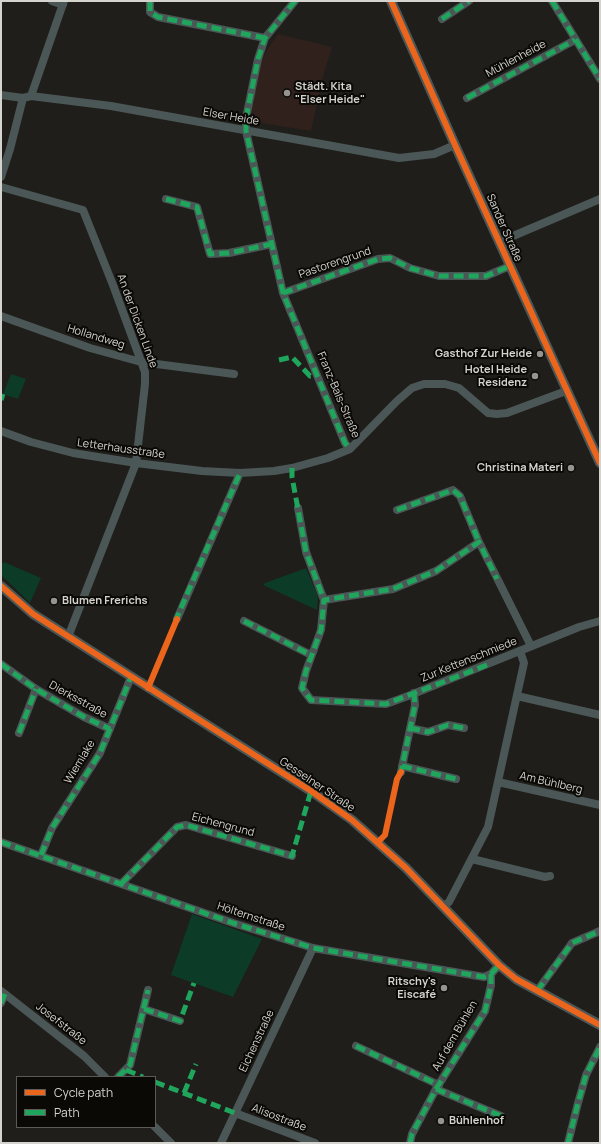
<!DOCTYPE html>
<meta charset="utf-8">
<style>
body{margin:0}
#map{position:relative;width:601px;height:1144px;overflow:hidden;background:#1f1e1a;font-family:Manrope,sans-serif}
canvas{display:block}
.frame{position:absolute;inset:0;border:2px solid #d4d3ce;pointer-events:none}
.legend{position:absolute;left:16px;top:1076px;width:140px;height:52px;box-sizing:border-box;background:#0a0906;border:1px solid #5b5a56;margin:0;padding:5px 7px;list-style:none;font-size:12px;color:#d4d3ce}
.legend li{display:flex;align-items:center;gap:8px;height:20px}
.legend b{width:20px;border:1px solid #5b5a56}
</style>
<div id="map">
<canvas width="601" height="1144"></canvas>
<div class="frame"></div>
<ul class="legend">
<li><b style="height:5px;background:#eb651d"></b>Cycle path</li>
<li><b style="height:5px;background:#20a55d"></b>Path</li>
</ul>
</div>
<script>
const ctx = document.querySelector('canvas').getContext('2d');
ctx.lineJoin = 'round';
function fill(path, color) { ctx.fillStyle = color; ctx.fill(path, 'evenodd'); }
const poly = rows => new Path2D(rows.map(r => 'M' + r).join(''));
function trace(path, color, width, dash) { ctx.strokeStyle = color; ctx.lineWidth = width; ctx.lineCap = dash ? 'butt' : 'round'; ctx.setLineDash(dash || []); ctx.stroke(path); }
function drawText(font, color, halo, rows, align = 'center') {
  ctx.font = font + ' Manrope,sans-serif'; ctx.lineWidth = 4; ctx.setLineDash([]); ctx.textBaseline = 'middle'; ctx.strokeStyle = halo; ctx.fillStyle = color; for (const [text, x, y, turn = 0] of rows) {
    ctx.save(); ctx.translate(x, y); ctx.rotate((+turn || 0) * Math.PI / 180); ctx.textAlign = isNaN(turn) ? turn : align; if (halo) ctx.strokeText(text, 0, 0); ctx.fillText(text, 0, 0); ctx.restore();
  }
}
const education = poly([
 [278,34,332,47,322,80,311,131,261,123,255,120,251,114,261,61,267,50]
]);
const green = poly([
 [11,374,26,379,18,399,3,394],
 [4,562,41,578,30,603,1,575,1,565],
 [306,568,318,596,317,610,263,585,265,583],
 [192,914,262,939,233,997,171,975]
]);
const minor = poly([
 [52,1,63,5],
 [150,1,150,12,158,17,265,38],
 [295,1,265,38,258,59,246,118,246,131,283,293,345,443,350,449],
 [552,1,600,79],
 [442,19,469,1],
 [1,95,23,98,31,96,111,106,399,158,434,154,455,145],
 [31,96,64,1],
 [467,98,575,40],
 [1,177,10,149,23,98],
 [1,187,83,210,113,285,145,372,145,384,136,463,68,637],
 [166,199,197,207,210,254,229,253,272,244],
 [499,242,600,199],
 [283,293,378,259,390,258,410,268,439,276,486,276,510,266],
 [1,316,90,348,141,362,234,374],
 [1,431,31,442,73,453,136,463,202,471,240,473,274,471,292,468,328,458,350,449,397,401,412,388,424,384,445,384,459,388,488,413,497,414,507,413,566,391],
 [298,508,306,552,324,600],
 [397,510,453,490,460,496,479,542],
 [177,619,240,473],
 [244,621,311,655],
 [531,646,479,542,436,571,393,589,324,600,321,630,306,671,302,688,311,700,386,704,408,696,579,627,600,621],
 [1,664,36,689,84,717,110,729],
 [517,696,600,715],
 [410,728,428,732,448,725,464,728],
 [19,733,36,689],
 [402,766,456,779],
 [401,772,415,705,414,693],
 [498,782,600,805],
 [1,842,233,923,313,948,484,977,491,974,499,965],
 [41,855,52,828,100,753,131,677],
 [472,859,545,877,550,876],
 [122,883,177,827,186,825,292,856],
 [443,907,449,902,488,827,524,663,520,651],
 [1,991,84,1056,105,1077],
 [537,991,572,943,600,931],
 [1,1003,5,994],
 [144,1009,180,1021],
 [356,1046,439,1085],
 [118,1077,130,1065,148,990],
 [436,1089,501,1116],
 [235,1113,315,1143],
 [155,1127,171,1143],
 [221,1143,313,948],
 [410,1143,412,1134,436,1089,485,1011,491,985,491,974],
 [568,1143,578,1103,586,1075,600,1047]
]);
const tertiary = poly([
 [391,1,455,145,600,463],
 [1,586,33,614,311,791,352,820,406,868,499,965,516,979,600,1025]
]);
const quiet = poly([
 [150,1,150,12,158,17,265,38],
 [295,1,265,38,258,59,246,118,246,131,283,293,345,443,350,449],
 [552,1,600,79],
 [442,19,469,1],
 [467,98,575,40],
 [166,199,197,207,210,254,229,253,272,244],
 [283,293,378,259,390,258,410,268,439,276,486,276,510,266],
 [279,360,292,357,310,376,317,374],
 [1,400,3,394],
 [292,468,292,477,306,552,324,600],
 [397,510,453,490,460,496,479,542],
 [244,621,311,655],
 [175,622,240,473],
 [1,664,36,689,84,717,110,729],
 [487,665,386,704,311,700,302,688,306,671,321,630,324,600,393,589,436,571,479,542,497,579],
 [410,728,428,732,448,725,464,728],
 [19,733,36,689],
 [402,766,456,779],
 [399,775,401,772,415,705,414,693],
 [1,842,233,923,313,948,484,977,491,974,499,965],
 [41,855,52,828,100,753,131,677],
 [122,883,177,827,186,825,292,856,311,791],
 [537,991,572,943,600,931],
 [1,1003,5,994],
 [144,1009,180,1021,194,983],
 [356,1046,439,1085],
 [126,1070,143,1077],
 [118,1077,130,1065,148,990],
 [155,1082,235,1113],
 [436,1089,501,1116],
 [184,1093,196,1064],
 [410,1143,412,1134,436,1089,485,1011,491,985,491,974],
 [568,1143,578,1103,586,1075,600,1047]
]);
const cycleway = poly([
 [391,1,455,145,600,463],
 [1,586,33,614,311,791,352,820,406,868,499,965,516,979,600,1025],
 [148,688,177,619],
 [378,842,385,835,397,779,401,772]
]);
const markers = [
 [287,93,4,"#95948f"],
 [540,354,4,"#95948f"],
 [535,376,4,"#95948f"],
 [571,468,4,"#95948f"],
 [54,601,4,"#95948f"],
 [444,988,4,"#95948f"],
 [441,1121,4,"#95948f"]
];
const streetNames = [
 ["Mühlenheide",516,59,-28],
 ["Elser Heide",231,117,10],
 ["Sander Straße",504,228,66],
 ["Pastorengrund",335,263,-19],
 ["An der Dicken Linde",137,321,70],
 ["Hollandweg",96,337,17],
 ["Franz-Bals-Straße",338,395,67],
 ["Letterhausstraße",121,449,8],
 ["Zur Kettenschmiede",469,660,-22],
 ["Dierksstraße",78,700,29],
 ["Wiemlake",80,762,-59],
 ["Am Bühlberg",551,783,13],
 ["Gesselner Straße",317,785,34],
 ["Eichengrund",223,825,15],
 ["Hölternstraße",251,917,18],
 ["Josefstraße",61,1024,38],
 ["Auf dem Bühlen",455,1036,-60],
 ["Eichenstraße",257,1041,-65],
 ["Alisostraße",279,1118,21]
];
const poiNames = [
 ["Städt. Kita",295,87,"left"],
 ["\"Elser Heide\"",295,100,"left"],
 ["Gasthof Zur Heide",532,354],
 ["Hotel Heide",527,370],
 ["Residenz",527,383],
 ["Christina Materi",563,468],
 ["Blumen Frerichs",62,601,"left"],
 ["Ritschy's",436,982],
 ["Eiscafé",436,995],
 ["Bühlenhof",449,1121,"left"]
];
fill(education, '#30211d');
fill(green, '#0c3b27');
trace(minor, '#4a5756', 8);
trace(tertiary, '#4a5756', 10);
trace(quiet, '#20a55d', 5, [10, 5]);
trace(cycleway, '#eb651d', 6);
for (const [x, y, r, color] of markers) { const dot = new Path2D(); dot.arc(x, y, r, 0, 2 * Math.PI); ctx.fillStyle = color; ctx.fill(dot); trace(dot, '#0a0906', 1.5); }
drawText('11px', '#d4d3ce', '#0a0906', streetNames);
drawText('bold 11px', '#d4d3ce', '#0a0906', poiNames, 'right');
</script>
